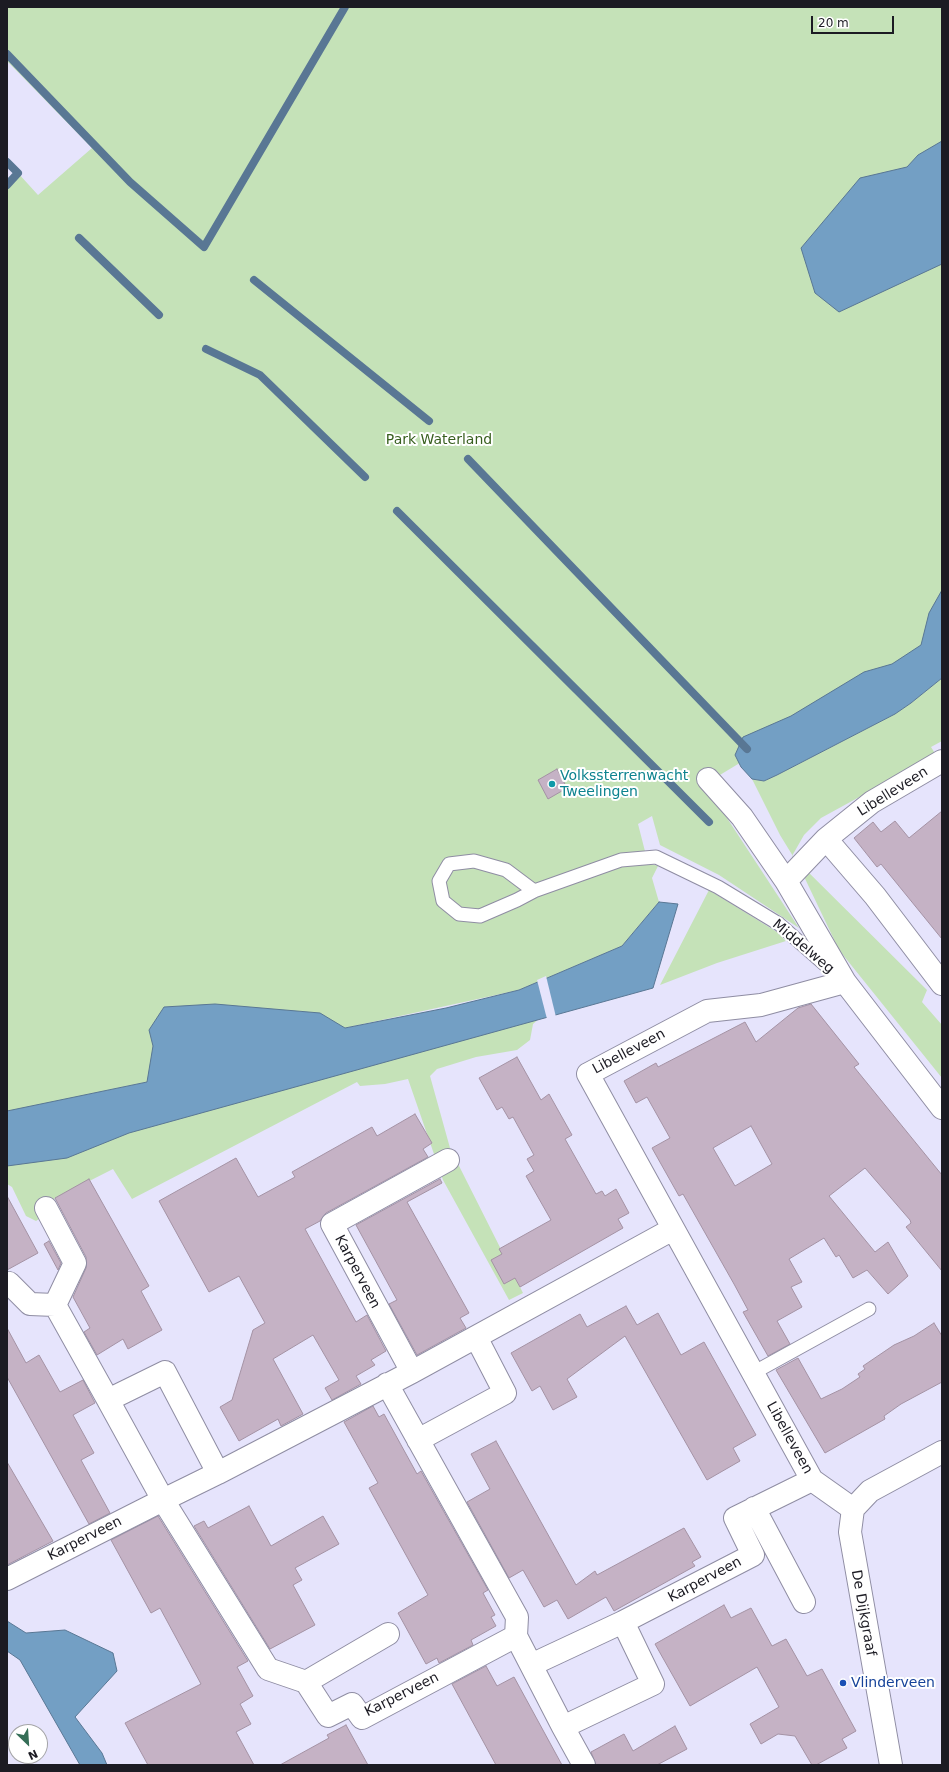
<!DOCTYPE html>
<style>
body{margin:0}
#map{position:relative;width:949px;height:1772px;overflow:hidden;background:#e6e4fc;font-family:"DejaVu Sans",sans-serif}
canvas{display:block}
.frame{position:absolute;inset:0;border:8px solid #1c1b23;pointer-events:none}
.north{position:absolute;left:8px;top:1724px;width:40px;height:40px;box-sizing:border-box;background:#fff;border:1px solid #a4a4a7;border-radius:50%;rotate:155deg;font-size:11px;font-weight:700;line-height:16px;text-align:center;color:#1c1b23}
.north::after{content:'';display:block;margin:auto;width:14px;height:18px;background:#356e57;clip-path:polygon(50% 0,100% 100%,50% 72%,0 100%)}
.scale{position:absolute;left:811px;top:16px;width:83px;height:18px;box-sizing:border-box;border:2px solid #1c1b23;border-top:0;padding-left:5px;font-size:12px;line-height:14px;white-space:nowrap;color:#1c1b23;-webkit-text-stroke:3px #fff;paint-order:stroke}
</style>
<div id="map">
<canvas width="949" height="1772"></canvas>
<div class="frame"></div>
<div class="north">N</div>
<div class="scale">20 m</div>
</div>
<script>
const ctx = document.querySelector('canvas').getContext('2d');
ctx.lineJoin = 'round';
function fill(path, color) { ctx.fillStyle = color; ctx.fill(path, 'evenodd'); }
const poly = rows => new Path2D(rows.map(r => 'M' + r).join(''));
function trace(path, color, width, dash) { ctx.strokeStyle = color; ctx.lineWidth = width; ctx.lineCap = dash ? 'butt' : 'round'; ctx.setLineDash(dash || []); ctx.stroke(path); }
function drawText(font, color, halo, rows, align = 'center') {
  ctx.font = font + ' "DejaVu Sans",sans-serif'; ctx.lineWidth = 4; ctx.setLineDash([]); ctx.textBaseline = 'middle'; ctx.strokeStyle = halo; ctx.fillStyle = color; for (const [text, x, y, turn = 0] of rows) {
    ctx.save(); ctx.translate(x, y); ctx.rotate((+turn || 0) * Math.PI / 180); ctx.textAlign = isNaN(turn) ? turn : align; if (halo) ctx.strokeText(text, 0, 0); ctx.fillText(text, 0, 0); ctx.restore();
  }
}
const green = poly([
 [7,7,942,7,942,664,753,755,700,787,725,815,799,928,719,875,660,845,652,816,638,824,648,863,658,866,652,878,659,902,622,946,519,990,345,1028,301,1011,153,1069,147,1082,90,1094,7,1127,7,181,9,183,18,173,38,195,92,148,7,61],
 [942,678,942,741,931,747,936,755,821,818,804,835,792,856,927,990,922,1002,942,1025,942,1078,839,950,799,866,780,835,752,779,764,781,777,775,895,714,911,703],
 [709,890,777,932,786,941,717,963,660,985],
 [540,1018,533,1024,530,1040,517,1050,476,1057,437,1069,430,1076,450,1148,523,1293,509,1300,443,1180,408,1079,385,1084,360,1086,357,1082,132,1199,113,1169,40,1206,45,1215,36,1221,26,1216,12,1187,7,1184,7,1156]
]);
const water = poly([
 [942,141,942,264,839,312,815,293,801,248,860,178,907,167,918,155,942,141],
 [942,590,942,678,911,703,895,714,777,775,764,781,752,779,741,767,735,755,743,737,791,716,864,672,892,664,921,645,929,613,942,590],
 [659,902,678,904,653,988,129,1133,67,1158,7,1166,7,1111,147,1082,153,1046,149,1030,164,1007,215,1004,320,1013,345,1028,446,1008,519,990,622,946,659,902],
 [7,1621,26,1633,65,1630,113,1653,117,1671,75,1717,102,1753,107,1765,80,1765,20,1660,7,1651,7,1621]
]);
const pier = poly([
 [546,976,556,1017,547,1019,537,980]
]);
const stream = poly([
 [7,54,130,182,204,247,345,7],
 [7,162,18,173,7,185],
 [79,238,159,315],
 [254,280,429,421],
 [206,349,260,375,365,477],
 [468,459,747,749],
 [397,511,709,822]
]);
const building = poly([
 [557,769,567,788,548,799,538,780,557,769],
 [942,811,942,939,881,864,877,867,854,838,873,822,881,832,895,821,909,838,942,811],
 [811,1004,859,1064,854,1067,942,1175,942,1271,906,1227,911,1223,910,1220,865,1168,829,1196,875,1252,888,1242,908,1276,888,1294,867,1270,853,1278,839,1255,836,1257,824,1238,789,1259,802,1282,791,1287,802,1307,777,1321,790,1344,768,1356,743,1312,748,1310,734,1284,683,1194,679,1196,652,1148,670,1138,647,1097,636,1103,624,1081,656,1063,658,1067,745,1022,756,1042,798,1008,811,1004],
 [751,1126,772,1164,735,1186,713,1148,751,1126],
 [517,1057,541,1100,549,1094,572,1135,565,1139,596,1194,602,1191,605,1196,616,1189,629,1213,618,1219,623,1228,520,1287,515,1278,504,1284,491,1260,502,1254,499,1249,551,1220,526,1176,534,1171,527,1159,534,1155,513,1117,509,1119,502,1107,497,1110,479,1078,517,1057],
 [415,1114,432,1143,423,1149,428,1157,326,1213,320,1221,305,1229,356,1322,367,1315,386,1351,371,1360,375,1365,356,1376,361,1384,332,1400,325,1388,339,1380,313,1335,273,1359,303,1414,281,1426,278,1419,239,1441,220,1407,232,1400,253,1330,265,1323,239,1276,209,1292,159,1201,236,1158,258,1197,295,1177,292,1172,372,1127,377,1136,415,1114],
 [89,1179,149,1286,141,1291,162,1330,128,1349,123,1339,97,1355,84,1332,90,1328,73,1297,86,1268,86,1257,55,1198,89,1179],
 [440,1179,442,1183,407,1202,469,1313,460,1318,466,1328,417,1355,389,1304,397,1300,356,1225,440,1179],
 [7,1196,38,1253,7,1270,7,1196],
 [49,1241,61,1263,58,1270,44,1244,49,1241],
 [626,1306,637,1325,658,1313,681,1355,704,1342,756,1435,733,1448,740,1461,707,1480,625,1336,567,1379,577,1397,553,1410,540,1386,532,1391,511,1353,580,1314,587,1327,626,1306],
 [934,1323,942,1336,942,1382,901,1404,884,1416,885,1419,825,1453,776,1370,798,1358,821,1399,842,1389,860,1377,858,1374,865,1369,863,1366,894,1345,914,1336,934,1323],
 [7,1328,26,1363,39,1355,60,1392,83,1380,95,1403,73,1415,94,1453,81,1460,110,1513,89,1524,7,1377,7,1328],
 [373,1406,379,1417,384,1414,417,1474,421,1471,488,1590,483,1593,495,1615,491,1617,496,1626,471,1640,473,1645,439,1663,437,1658,426,1664,398,1613,428,1595,369,1488,378,1483,344,1422,373,1406],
 [496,1441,576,1585,595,1571,597,1575,684,1528,701,1557,692,1562,695,1566,614,1611,606,1597,568,1619,557,1600,544,1607,523,1570,509,1578,467,1502,490,1489,471,1454,496,1441],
 [7,1462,53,1541,7,1565,7,1462],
 [249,1506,271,1546,323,1516,339,1544,295,1568,302,1580,293,1585,315,1625,270,1649,194,1526,204,1521,208,1528,249,1506],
 [158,1516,248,1661,237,1667,253,1696,240,1704,251,1724,236,1732,254,1765,148,1765,125,1723,201,1684,160,1608,151,1613,111,1540,158,1516],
 [724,1605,731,1618,751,1608,772,1646,786,1639,807,1676,822,1669,856,1731,842,1739,847,1748,816,1765,812,1765,795,1736,778,1734,761,1744,750,1724,779,1707,757,1667,690,1706,655,1644,724,1605],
 [486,1666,497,1686,514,1677,562,1765,496,1765,452,1684,486,1666],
 [346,1725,368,1765,280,1765,329,1738,327,1735,346,1725],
 [675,1726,687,1749,657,1765,596,1765,591,1752,624,1734,633,1751,675,1726]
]);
const lane = poly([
 [534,891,506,870,474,861,449,864,439,881,443,901,459,914,480,916,517,900,534,891,621,860,656,857,718,887,779,924,831,970],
 [753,1373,869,1309]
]);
const street = poly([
 [708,779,742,817,786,881,845,982],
 [826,839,875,896,942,984],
 [786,881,826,839,872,802,942,761],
 [46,1208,75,1263,55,1305],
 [7,1284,9,1283,30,1304,55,1305,108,1400],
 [412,1372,332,1224,448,1160],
 [387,1384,517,1617,516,1636],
 [418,1440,505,1393,476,1337],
 [218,1473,163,1500,108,1400,165,1372,218,1473,412,1372,673,1229],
 [754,1508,804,1602],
 [853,1509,812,1480,588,1074,707,1011,761,1005,845,982,942,1108],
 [7,1579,163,1500,268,1669,306,1682],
 [388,1634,306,1682,328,1716,352,1704,362,1718,516,1636,531,1665,623,1622,753,1555,735,1518,812,1480],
 [531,1665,563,1727,653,1684,623,1622],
 [563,1727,584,1765]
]);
const secondary = poly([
 [891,1765,850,1532,853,1509,870,1491,942,1452]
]);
const markers = [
 [552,784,4,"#0f9aa8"],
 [843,1683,4,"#1a4fb4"]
];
const parkNames = [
 ["Park Waterland",439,440]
];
const cultureNames = [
 ["Volkssterrenwacht",560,776],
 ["Tweelingen",560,792]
];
const streetNames = [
 ["Libelleveen",893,792,-32],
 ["Middelweg",803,947,40],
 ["Libelleveen",629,1052,-28],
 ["Karperveen",357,1272,62],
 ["Libelleveen",789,1438,61],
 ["Karperveen",85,1539,-27],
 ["Karperveen",705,1580,-28],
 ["De Dijkgraaf",863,1613,80],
 ["Karperveen",402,1695,-27]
];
const transitNames = [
 ["Vlinderveen",851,1683]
];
fill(green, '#c5e2b8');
fill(water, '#739fc4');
trace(water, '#597794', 1);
fill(pier, '#e6e4fc');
trace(stream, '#597794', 8);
fill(building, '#c5b2c5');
trace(building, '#a492a4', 1);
trace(lane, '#8f8da3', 15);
trace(street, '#8f8da3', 24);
trace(secondary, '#8f8da3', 24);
trace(lane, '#fff', 13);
trace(street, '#fff', 22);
trace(secondary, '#fff', 22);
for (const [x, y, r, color] of markers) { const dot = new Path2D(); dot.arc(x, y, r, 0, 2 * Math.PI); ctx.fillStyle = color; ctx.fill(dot); trace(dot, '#fff', 1.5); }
drawText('14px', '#375e1e', '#fff', parkNames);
drawText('14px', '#0d838f', '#fff', cultureNames, 'left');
drawText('14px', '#1c1b23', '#fff', streetNames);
drawText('14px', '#164399', '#fff', transitNames, 'left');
</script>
